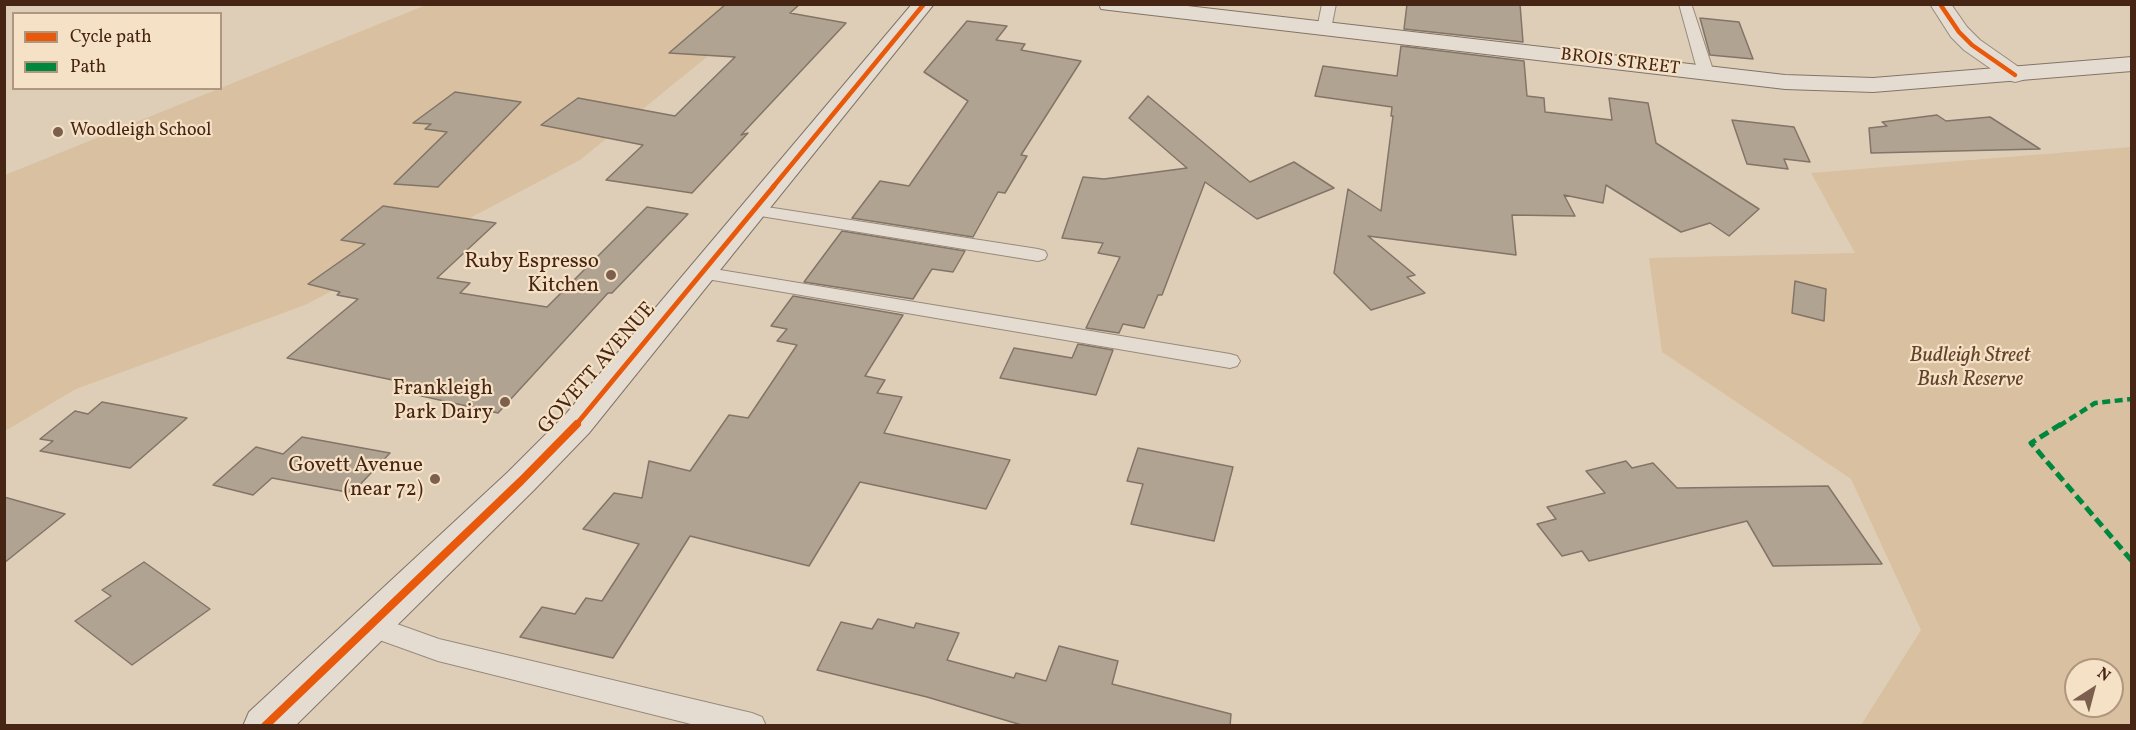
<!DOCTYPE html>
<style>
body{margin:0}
#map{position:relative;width:2136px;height:730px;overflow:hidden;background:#dfceb7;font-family:Vollkorn,serif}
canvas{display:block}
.frame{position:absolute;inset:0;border:6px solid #472514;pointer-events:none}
.legend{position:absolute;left:12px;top:12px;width:210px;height:78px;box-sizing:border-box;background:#f5e1c5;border:2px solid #af967e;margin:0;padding:8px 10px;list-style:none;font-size:18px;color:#472514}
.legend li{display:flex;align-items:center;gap:12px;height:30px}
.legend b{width:30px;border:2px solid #af967e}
.north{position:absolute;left:2064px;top:658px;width:60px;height:60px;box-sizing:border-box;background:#f5e1c5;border:2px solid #af967e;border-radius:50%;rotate:36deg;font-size:16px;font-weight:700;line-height:24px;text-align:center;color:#472514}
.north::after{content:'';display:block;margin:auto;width:21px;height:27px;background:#7c604d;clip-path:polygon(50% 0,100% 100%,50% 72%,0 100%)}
</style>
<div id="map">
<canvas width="2136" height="730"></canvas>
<div class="frame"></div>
<ul class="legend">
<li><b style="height:8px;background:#e8590c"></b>Cycle path</li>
<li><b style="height:8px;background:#00873e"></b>Path</li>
</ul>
<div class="north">N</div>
</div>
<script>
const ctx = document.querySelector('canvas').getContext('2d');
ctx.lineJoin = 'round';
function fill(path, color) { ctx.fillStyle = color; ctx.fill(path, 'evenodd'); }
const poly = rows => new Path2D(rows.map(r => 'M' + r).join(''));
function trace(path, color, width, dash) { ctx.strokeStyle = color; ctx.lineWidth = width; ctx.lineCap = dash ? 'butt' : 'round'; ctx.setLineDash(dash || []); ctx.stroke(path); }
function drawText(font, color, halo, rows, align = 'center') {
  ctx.font = font + ' Vollkorn,serif'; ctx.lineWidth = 4.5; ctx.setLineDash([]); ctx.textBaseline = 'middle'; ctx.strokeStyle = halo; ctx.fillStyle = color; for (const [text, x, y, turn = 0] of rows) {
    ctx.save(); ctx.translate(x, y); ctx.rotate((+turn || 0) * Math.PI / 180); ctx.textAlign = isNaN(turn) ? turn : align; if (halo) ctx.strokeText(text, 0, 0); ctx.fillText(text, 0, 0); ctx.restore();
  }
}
const green = poly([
 [426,5,771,5,580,160,305,305,76,389,5,431,5,175],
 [2131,147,2131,725,1861,725,1921,630,1851,479,1662,352,1649,258,1855,253,1811,173],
 [2076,670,2112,670,2112,706,2076,706]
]);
const building = poly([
 [726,4,800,4,790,13,846,23,741,135,748,133,692,193,606,180,643,145,541,125,578,98,675,116,735,57,669,53,726,4],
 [1407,4,1520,4,1523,42,1404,29,1407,4],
 [1700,18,1739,22,1753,59,1710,55,1700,18],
 [967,21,1007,26,996,40,1025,44,1021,50,1081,61,1021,155,1027,156,1005,193,998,192,973,237,852,218,880,181,909,186,968,101,924,72,967,21],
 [1401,46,1524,61,1527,96,1544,98,1545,112,1612,120,1609,98,1648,103,1656,143,1759,209,1729,236,1710,223,1681,232,1606,185,1603,203,1564,195,1575,216,1512,215,1516,255,1368,236,1415,275,1407,277,1425,293,1371,310,1334,273,1348,189,1381,211,1393,116,1391,116,1392,107,1315,96,1323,66,1397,76,1401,46],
 [455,92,521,102,438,187,394,184,447,132,425,129,431,124,413,123,455,92],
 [1148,96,1250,182,1294,162,1334,188,1257,219,1205,182,1162,295,1158,295,1144,328,1123,324,1119,333,1086,328,1120,257,1098,253,1103,243,1062,238,1083,177,1104,179,1187,168,1129,118,1148,96],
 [1937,115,1946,121,1990,117,2040,149,1871,153,1869,128,1887,126,1882,122,1937,115],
 [1732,120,1794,127,1810,162,1784,159,1788,169,1747,164,1732,120],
 [383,206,496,223,437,278,470,283,460,293,547,307,647,207,688,214,612,293,608,293,498,413,399,391,407,383,287,358,358,299,337,295,340,292,308,284,365,244,341,240,383,206],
 [842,231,965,251,953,272,932,269,913,299,804,282,842,231],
 [1795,281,1826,289,1824,321,1792,313,1795,281],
 [793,296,903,315,865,376,885,380,877,393,902,397,884,433,1010,460,986,509,860,482,809,566,690,536,613,658,520,637,542,607,575,614,586,598,602,601,639,544,583,529,614,493,642,498,649,461,690,471,729,415,748,418,797,345,777,341,787,329,771,326,793,296],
 [1078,344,1113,350,1096,395,1000,378,1014,348,1072,358,1078,344],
 [102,402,187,418,130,468,40,451,53,441,40,439,75,411,88,414,102,402],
 [302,437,390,453,352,493,272,478,253,495,213,485,256,447,283,454,302,437],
 [1138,448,1233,467,1214,541,1131,524,1143,484,1127,481,1138,448],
 [1626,461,1632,468,1653,463,1677,488,1828,486,1882,564,1773,566,1747,521,1589,561,1582,551,1562,556,1537,524,1556,519,1547,507,1605,493,1586,471,1626,461],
 [4,497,65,514,4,563,4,497],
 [144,562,210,609,132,665,75,621,111,596,102,590,144,562],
 [878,619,914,628,916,623,959,633,947,660,1014,678,1016,673,1046,681,1059,646,1118,661,1112,684,1231,714,1230,726,1025,726,927,697,817,670,841,622,872,629,878,619]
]);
const lane = poly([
 [1322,4,1336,4,1331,29,1324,33,1317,29,1322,4],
 [1679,4,1692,6,1714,73,1711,76,1701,76,1698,73,1679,4],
 [754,205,1038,249,1045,251,1047,255,1045,259,1038,261,748,214,745,210,748,206,754,205],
 [702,267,1230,354,1237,356,1240,361,1237,366,1230,368,695,277,692,273,695,269,702,267],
 [369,614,439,639,752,713,762,717,766,726,699,726,438,661,360,633,356,625,360,617,369,614]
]);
const street = poly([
 [1930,4,1951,4,1967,27,1980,40,2023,70,2027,75,2023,80,2015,82,2007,80,1964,50,1951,37,1930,4]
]);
const secondary = poly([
 [912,4,934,4,589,433,534,490,295,726,243,726,249,712,508,472,565,415,912,4],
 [1099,4,1170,4,1785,75,1873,78,2132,57,2132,71,1873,92,1785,89,1109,10,1101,9,1099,4]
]);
const quietFar1 = poly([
 [2059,426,2095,403,2132,399]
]);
const quiet = poly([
 [2061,424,2031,443,2132,561]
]);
const cyclewayFar2 = poly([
 [1940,4,1959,32,1972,45,2015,75],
 [773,187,924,4]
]);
const cyclewayFar1 = poly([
 [575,426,774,186]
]);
const cycleway = poly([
 [265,726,521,481,577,424]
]);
const markers = [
 [58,132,6,"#7c604d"],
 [611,275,6,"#7c604d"],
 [505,402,6,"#7c604d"],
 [435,479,6,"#7c604d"]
];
const farStreetnames = [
 ["BROIS STREET",1620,63,7]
];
const farPoinames = [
 ["Woodleigh School",70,132]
];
const poiNames = [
 ["Ruby Espresso",599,263],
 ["Kitchen",599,287],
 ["Frankleigh",493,390],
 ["Park Dairy",493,414],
 ["Govett Avenue",423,467],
 ["(near 72)",423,491]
];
const parkNames = [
 ["Budleigh Street",1970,357],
 ["Bush Reserve",1970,381]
];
const streetNames = [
 ["GOVETT AVENUE",598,369,-49]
];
fill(green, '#d8c0a0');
fill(building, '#b1a392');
trace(building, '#827467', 1.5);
trace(lane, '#988a7c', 2);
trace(street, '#988a7c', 2);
trace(secondary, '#827467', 2);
fill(lane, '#e4dcd0');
fill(street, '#e4dcd0');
fill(secondary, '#e4dcd0');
trace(quietFar1, '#00873e', 4.5, [8, 4.5]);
trace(quiet, '#00873e', 5, [10, 5]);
trace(cyclewayFar2, '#e8590c', 4.5);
trace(cyclewayFar1, '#e8590c', 5);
trace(cycleway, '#e8590c', 8);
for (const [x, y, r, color] of markers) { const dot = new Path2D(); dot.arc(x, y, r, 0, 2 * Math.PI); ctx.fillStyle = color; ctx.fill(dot); trace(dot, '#f5e1c5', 2); }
drawText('18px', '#472514', '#f5e1c5', farStreetnames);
drawText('18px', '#472514', '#f5e1c5', farPoinames, 'left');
drawText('21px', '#472514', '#f5e1c5', poiNames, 'right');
drawText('italic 21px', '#63422c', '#f5e1c5', parkNames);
drawText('21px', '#472514', '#f5e1c5', streetNames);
</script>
